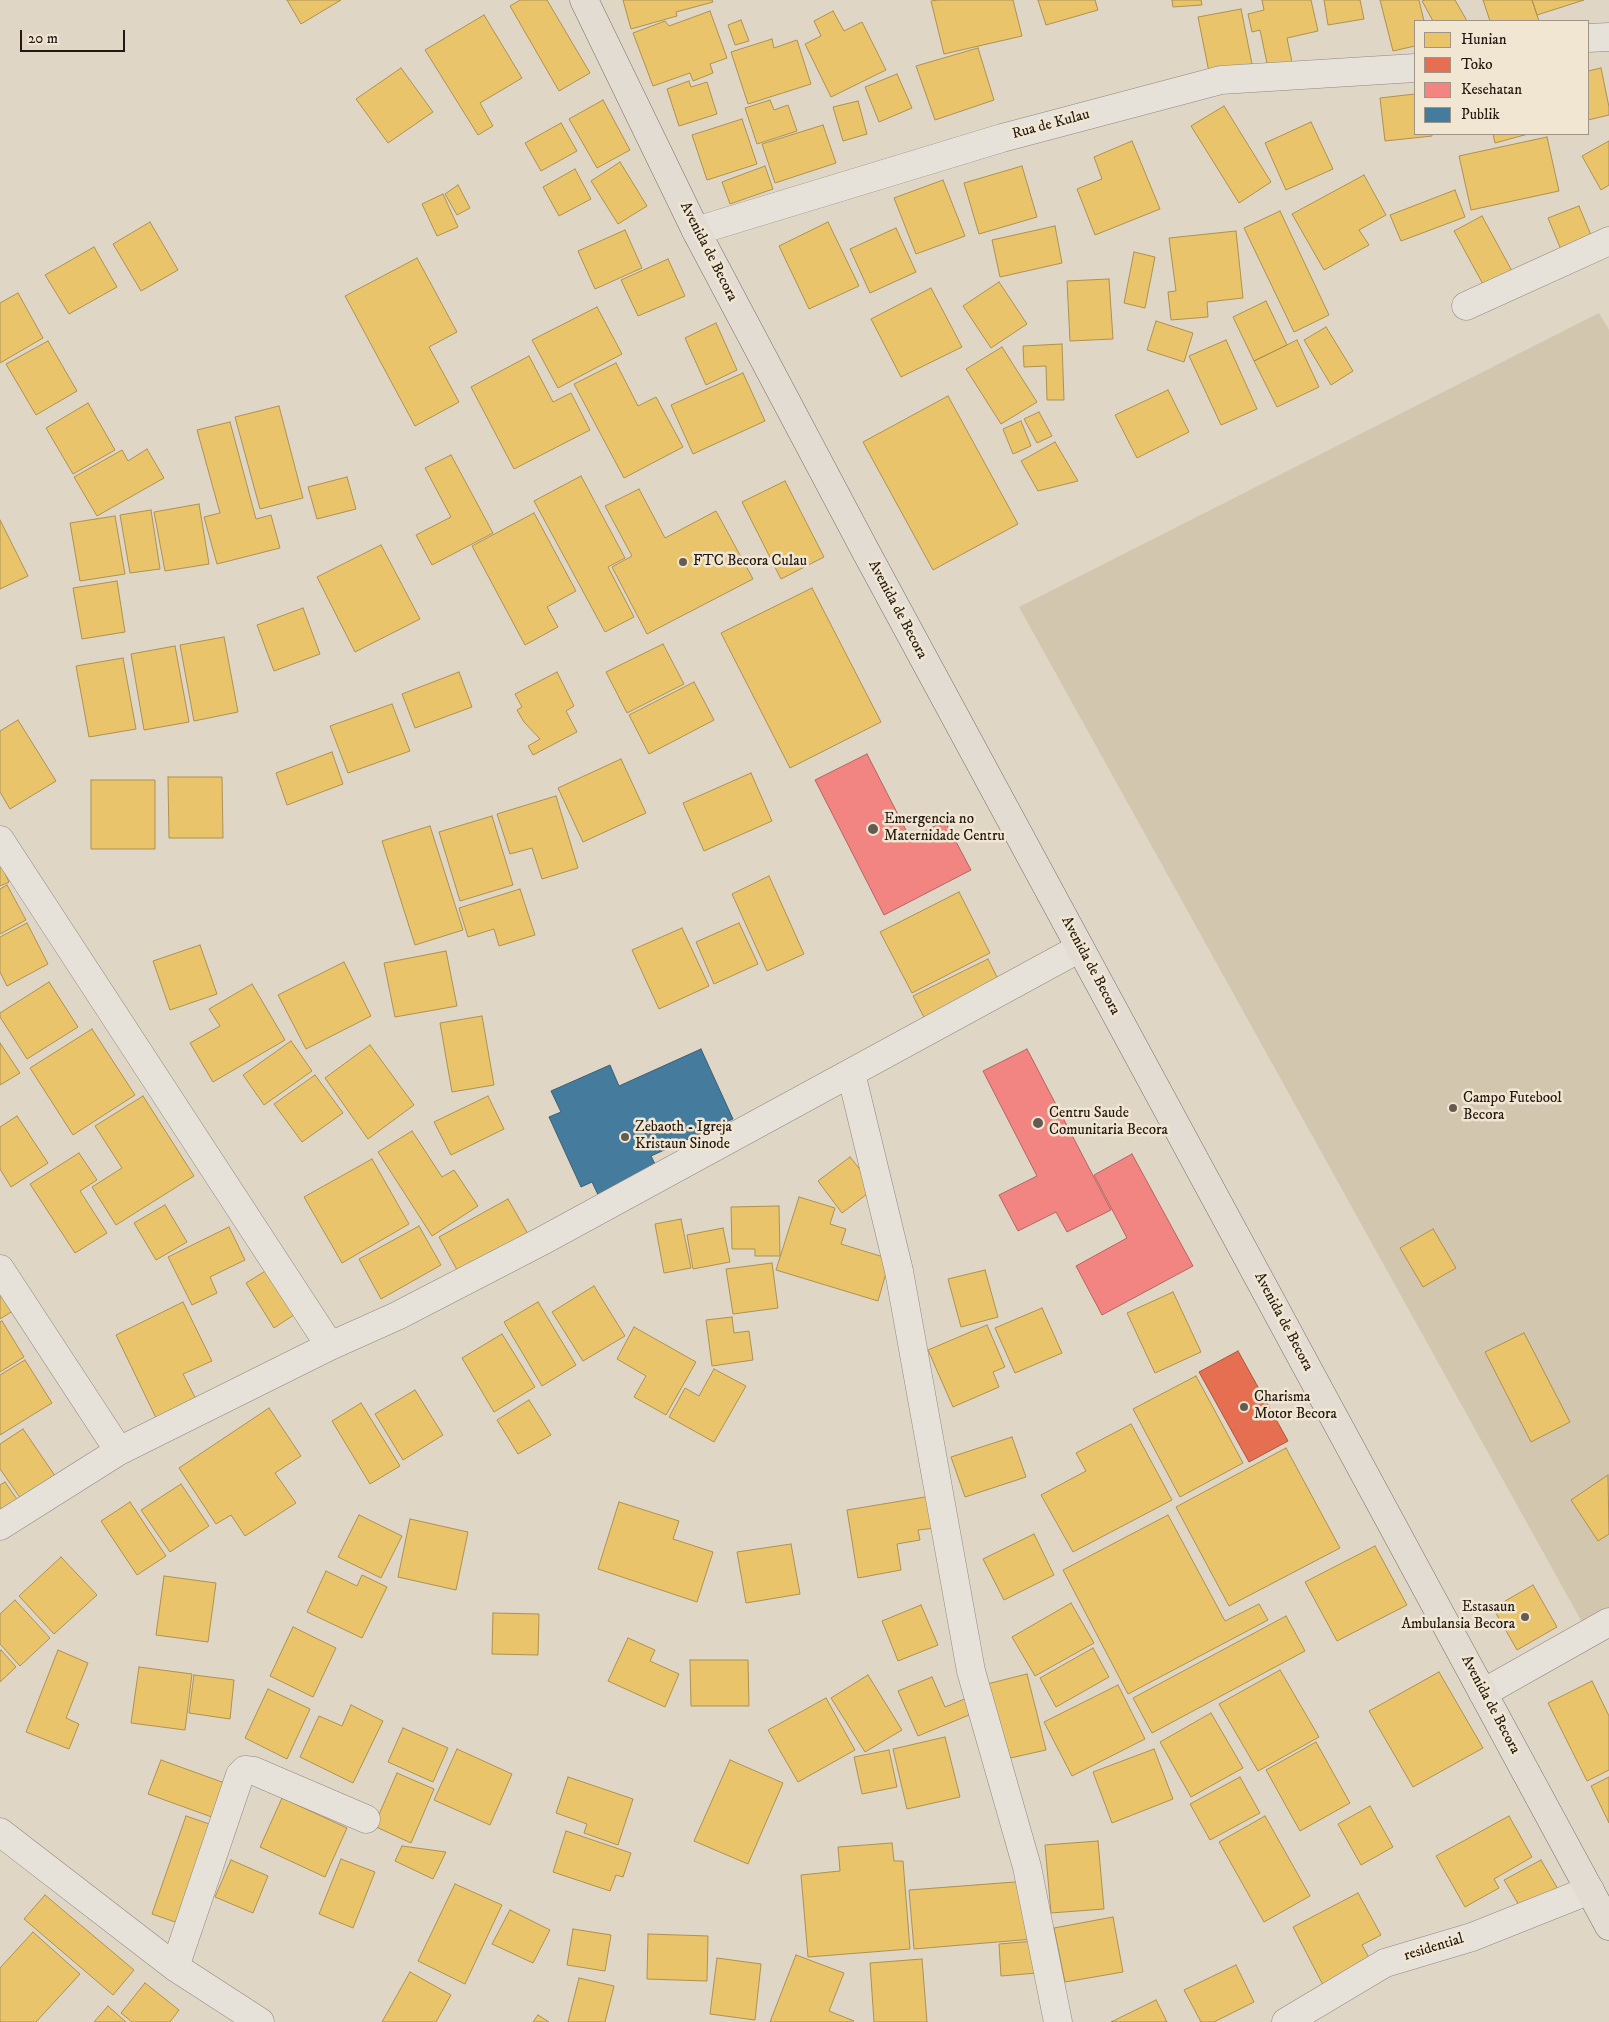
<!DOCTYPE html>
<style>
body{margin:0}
#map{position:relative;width:1609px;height:2022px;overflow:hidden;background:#dfd6c5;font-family:"IM FELL DW Pica",serif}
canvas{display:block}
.legend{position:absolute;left:1414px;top:20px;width:175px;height:115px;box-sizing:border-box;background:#f1e6d2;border:1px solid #9f9485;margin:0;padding:6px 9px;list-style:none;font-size:15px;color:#241912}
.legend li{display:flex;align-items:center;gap:10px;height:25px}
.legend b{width:25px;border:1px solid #9f9485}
.scale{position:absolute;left:20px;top:30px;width:105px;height:22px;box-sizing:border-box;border:2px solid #241912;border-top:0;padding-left:6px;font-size:15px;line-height:18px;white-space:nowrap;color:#241912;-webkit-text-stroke:4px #f1e6d2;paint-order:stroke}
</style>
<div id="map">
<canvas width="1609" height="2022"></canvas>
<ul class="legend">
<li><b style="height:14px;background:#e9c46a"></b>Hunian</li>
<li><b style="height:14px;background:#e76f51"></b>Toko</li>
<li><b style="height:14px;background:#f28482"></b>Kesehatan</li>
<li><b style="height:14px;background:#457b9d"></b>Publik</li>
</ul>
<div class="scale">20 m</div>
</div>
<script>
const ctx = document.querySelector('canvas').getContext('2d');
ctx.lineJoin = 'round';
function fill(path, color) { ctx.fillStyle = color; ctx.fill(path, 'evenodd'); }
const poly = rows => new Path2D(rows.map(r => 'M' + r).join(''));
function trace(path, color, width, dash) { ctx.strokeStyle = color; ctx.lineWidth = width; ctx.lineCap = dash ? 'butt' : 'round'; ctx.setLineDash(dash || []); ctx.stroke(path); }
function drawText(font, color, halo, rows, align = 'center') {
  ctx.font = font + ' "IM FELL DW Pica",serif'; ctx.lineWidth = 5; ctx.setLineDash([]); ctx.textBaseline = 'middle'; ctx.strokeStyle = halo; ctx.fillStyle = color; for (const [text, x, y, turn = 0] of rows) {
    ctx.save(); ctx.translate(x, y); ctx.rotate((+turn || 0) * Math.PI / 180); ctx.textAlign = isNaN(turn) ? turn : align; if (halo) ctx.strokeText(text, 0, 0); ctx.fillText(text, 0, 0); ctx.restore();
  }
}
const green = poly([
 [1599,313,1609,330,1609,1608,1583,1624,1019,607]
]);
const homes = poly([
 [287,0,341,0,301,24,287,0],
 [520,0,547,0,590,73,559,91,510,6,520,0],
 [623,0,712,0,713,2,676,12,677,16,631,29,623,0],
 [938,0,1013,0,1022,36,944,54,931,1,938,0],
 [1038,0,1095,0,1098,10,1046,25,1038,0],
 [1172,0,1201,0,1202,5,1173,7,1172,0],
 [1262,0,1311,0,1318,31,1287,38,1292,62,1268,68,1260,30,1252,32,1248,14,1264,10,1262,0],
 [1324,0,1360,0,1364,19,1328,25,1324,0],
 [1380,0,1419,0,1424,21,1415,21,1415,46,1393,51,1380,0],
 [1425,0,1455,0,1467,21,1433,21,1422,1,1425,0],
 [1483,0,1532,0,1539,21,1490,21,1483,0],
 [1532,0,1584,0,1537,15,1532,0],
 [1241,9,1252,64,1209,72,1198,17,1241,9],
 [710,11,727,58,710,64,713,73,693,81,690,73,653,86,633,33,665,21,669,26,710,11],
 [833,11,844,31,862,22,886,70,831,97,805,44,821,36,814,21,833,11],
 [484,15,522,78,480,103,493,126,478,135,425,50,484,15],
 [741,20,749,41,735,45,728,25,741,20],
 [772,39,774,48,797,40,811,84,748,104,731,52,772,39],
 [978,48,994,100,935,120,916,66,978,48],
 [401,68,433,112,388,143,356,99,401,68],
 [1601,68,1609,107,1609,115,1588,120,1588,71,1601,68],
 [897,74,912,108,879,122,865,87,897,74],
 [689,81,691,87,707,82,717,114,679,126,667,89,689,81],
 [1415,94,1415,134,1432,134,1432,136,1385,141,1380,98,1415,94],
 [603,100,630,150,597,168,569,119,603,100],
 [770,100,774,110,788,105,797,131,757,144,745,108,770,100],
 [858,101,867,134,843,141,833,107,858,101],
 [1224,106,1271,182,1239,203,1191,126,1224,106],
 [742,119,757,164,707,180,692,135,742,119],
 [1311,122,1333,169,1286,190,1265,143,1311,122],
 [561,123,577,151,541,171,525,143,561,123],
 [823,125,836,163,775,183,762,144,823,125],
 [1493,134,1528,134,1495,143,1493,134],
 [1547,137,1559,191,1471,210,1459,156,1547,137],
 [1132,141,1160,209,1095,235,1077,189,1102,179,1094,157,1132,141],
 [1609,141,1609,185,1601,190,1582,156,1609,141],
 [620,162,647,206,618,224,591,181,620,162],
 [765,166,773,189,730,204,722,182,765,166],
 [1022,166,1037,217,979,234,964,183,1022,166],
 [575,169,591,199,559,216,543,187,575,169],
 [1364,175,1386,215,1359,230,1369,245,1324,270,1292,214,1364,175],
 [943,180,965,236,916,254,894,198,943,180],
 [458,185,470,208,457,215,445,194,458,185],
 [1455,190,1465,217,1401,241,1390,215,1455,190],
 [443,194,458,227,437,236,422,204,443,194],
 [1579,206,1595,245,1564,257,1548,218,1579,206],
 [1280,211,1329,315,1294,332,1244,228,1280,211],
 [1482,216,1512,271,1484,286,1454,231,1482,216],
 [150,222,178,270,141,291,113,244,150,222],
 [828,222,859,286,809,309,779,246,828,222],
 [1055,226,1062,263,1000,277,992,240,1055,226],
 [896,228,916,272,870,293,850,249,896,228],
 [625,230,642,268,595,289,578,251,625,230],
 [1236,231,1243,298,1207,302,1208,317,1171,320,1168,292,1176,291,1169,238,1236,231],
 [94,247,117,287,69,314,45,275,94,247],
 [1134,252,1155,257,1145,308,1124,303,1134,252],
 [417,258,457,332,429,347,459,402,415,426,345,296,417,258],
 [668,259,685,296,638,316,621,280,668,259],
 [1109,279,1113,339,1070,341,1067,281,1109,279],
 [999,282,1027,324,991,348,963,306,999,282],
 [931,288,962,347,901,377,871,319,931,288],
 [18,293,43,338,0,363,0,303,18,293],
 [1266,301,1287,345,1254,361,1233,317,1266,301],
 [597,307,622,354,558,388,532,340,597,307],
 [1156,321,1193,333,1184,362,1147,350,1156,321],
 [716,323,737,370,706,385,685,338,716,323],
 [1326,327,1353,371,1331,385,1304,340,1326,327],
 [1226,340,1257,409,1221,425,1189,356,1226,340],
 [1297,340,1319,387,1277,407,1254,361,1297,340],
 [48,341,77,391,36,415,6,364,48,341],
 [1062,344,1064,400,1047,400,1046,366,1024,367,1023,346,1062,344],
 [1002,347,1037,402,1001,424,966,369,1002,347],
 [529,356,553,402,571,393,590,430,514,469,471,387,529,356],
 [616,363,638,406,656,397,683,447,624,478,574,384,616,363],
 [743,373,765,421,693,454,671,405,743,373],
 [1168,390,1189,432,1137,458,1115,415,1168,390],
 [948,396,1018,524,933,570,863,442,948,396],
 [88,403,115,450,73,474,46,428,88,403],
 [279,406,303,498,260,509,235,417,279,406],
 [1039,412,1052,436,1037,443,1024,419,1039,412],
 [1021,421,1031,446,1013,454,1003,429,1021,421],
 [230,422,256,519,271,515,280,548,217,564,204,517,220,513,197,430,230,422],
 [1055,442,1078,481,1038,491,1021,461,1055,442],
 [147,449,164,478,97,516,74,477,122,450,128,461,147,449],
 [451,455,493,533,432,565,416,535,451,517,425,468,451,455],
 [581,476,625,558,608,567,634,617,605,632,534,501,581,476],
 [347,477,356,509,317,519,308,487,347,477],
 [785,481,824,557,781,579,742,502,785,481],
 [639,489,665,538,716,511,753,579,647,634,612,567,632,556,605,506,639,489],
 [199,504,209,564,165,571,154,512,199,504],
 [151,510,160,569,130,573,120,515,151,510],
 [534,513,576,591,547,607,558,627,525,645,472,546,534,513],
 [115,516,125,574,80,581,70,523,115,516],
 [0,520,28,576,0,589,0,520],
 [381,545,420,619,355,652,317,577,381,545],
 [117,581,125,632,82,639,73,588,117,581],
 [812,588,881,722,790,768,721,633,812,588],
 [303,608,320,654,274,671,257,625,303,608],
 [224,637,238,712,194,721,180,645,224,637],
 [663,644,684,684,627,713,606,672,663,644],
 [175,646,189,722,144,730,131,654,175,646],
 [123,658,136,729,89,737,76,666,123,658],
 [459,672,472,707,415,728,402,694,459,672],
 [557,672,574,706,566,711,577,732,533,755,528,746,540,739,524,722,517,710,522,707,515,694,557,672],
 [694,682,714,720,649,754,629,715,694,682],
 [392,704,410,751,348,773,330,726,392,704],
 [18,720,56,781,10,809,0,792,0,731,18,720],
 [332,752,343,784,287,805,276,773,332,752],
 [621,759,646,813,583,842,558,788,621,759],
 [751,773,772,821,704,851,683,803,751,773],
 [168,777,222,777,223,838,169,838,168,777],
 [91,780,155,780,155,849,91,849,91,780],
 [556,796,578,868,542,879,532,848,510,854,497,814,556,796],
 [492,816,513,885,460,901,439,832,492,816],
 [430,826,463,930,415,945,382,841,430,826],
 [0,863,9,882,0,886,0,863],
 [769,876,804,954,767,971,732,894,769,876],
 [7,885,26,920,0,934,0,889,7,885],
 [520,889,535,935,499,946,494,929,468,937,459,908,520,889],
 [959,892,990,953,912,993,880,932,959,892],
 [27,923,48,964,7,986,0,972,0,937,27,923],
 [739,923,758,964,714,984,696,942,739,923],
 [682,928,709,986,659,1009,632,950,682,928],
 [200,945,217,994,170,1010,153,961,200,945],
 [446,951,457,1006,395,1017,384,963,446,951],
 [988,959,1003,989,929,1027,913,996,988,959],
 [344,962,371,1016,306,1049,278,995,344,962],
 [49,982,78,1027,27,1059,0,1017,0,1013,49,982],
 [252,984,285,1040,213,1082,190,1043,220,1026,209,1009,252,984],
 [482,1016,494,1085,452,1092,440,1023,482,1016],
 [92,1029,135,1095,73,1135,30,1068,92,1029],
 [291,1041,312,1071,264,1105,243,1075,291,1041],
 [0,1043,20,1073,0,1085,0,1043],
 [370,1045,414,1105,368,1139,325,1078,370,1045],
 [315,1075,343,1113,302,1142,274,1104,315,1075],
 [143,1096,194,1176,116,1225,92,1187,122,1168,95,1126,143,1096],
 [488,1096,504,1129,451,1155,434,1122,488,1096],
 [17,1116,48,1163,11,1187,0,1169,0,1127,17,1116],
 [412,1131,442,1177,454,1170,478,1206,432,1236,378,1152,412,1131],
 [79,1153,97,1180,80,1191,107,1233,75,1253,30,1184,79,1153],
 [850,1157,875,1188,842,1213,818,1181,850,1157],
 [372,1159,409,1224,342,1263,304,1197,372,1159],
 [799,1197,835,1208,830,1224,846,1229,841,1244,890,1259,878,1301,776,1270,799,1197],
 [508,1199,532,1241,462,1279,439,1237,508,1199],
 [165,1205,187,1242,156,1260,134,1223,165,1205],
 [779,1206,780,1256,755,1256,755,1249,732,1249,731,1207,779,1206],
 [681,1219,691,1268,664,1273,655,1224,681,1219],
 [419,1226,441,1265,381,1299,359,1259,419,1226],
 [229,1227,245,1260,210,1277,217,1293,192,1305,168,1257,229,1227],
 [723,1228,730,1262,693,1269,687,1235,723,1228],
 [1433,1229,1456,1268,1423,1287,1400,1248,1433,1229],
 [772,1263,778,1308,733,1314,726,1269,772,1263],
 [275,1265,303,1309,274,1328,246,1283,275,1265],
 [985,1270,998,1317,961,1327,948,1279,985,1270],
 [0,1277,19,1307,0,1319,0,1277],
 [594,1286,625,1336,583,1361,552,1312,594,1286],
 [1173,1292,1201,1352,1155,1373,1127,1313,1173,1292],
 [183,1302,212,1361,183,1374,198,1403,158,1422,116,1335,183,1302],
 [538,1302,576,1365,542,1386,504,1322,538,1302],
 [1042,1308,1062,1353,1015,1373,995,1328,1042,1308],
 [732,1317,734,1333,749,1331,753,1360,712,1366,706,1320,732,1317],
 [2,1321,24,1357,0,1372,0,1322,2,1321],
 [987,1325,1005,1367,993,1372,999,1387,953,1407,928,1350,987,1325],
 [634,1327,696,1362,666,1415,634,1397,646,1376,617,1359,634,1327],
 [1524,1333,1570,1422,1531,1442,1485,1352,1524,1333],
 [502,1334,535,1387,494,1412,462,1358,502,1334],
 [25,1360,52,1403,0,1435,0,1375,25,1360],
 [714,1369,746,1386,714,1442,669,1417,685,1388,699,1396,714,1369],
 [1196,1376,1243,1463,1180,1497,1133,1409,1196,1376],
 [415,1390,443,1435,403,1460,375,1414,415,1390],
 [529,1400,551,1435,518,1454,497,1420,529,1400],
 [361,1403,400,1466,370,1484,332,1421,361,1403],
 [269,1408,301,1456,275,1473,296,1503,245,1536,231,1515,216,1524,179,1468,269,1408],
 [1131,1424,1172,1500,1073,1552,1041,1495,1086,1471,1076,1453,1131,1424],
 [23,1429,60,1483,26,1506,0,1469,0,1444,23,1429],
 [1012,1437,1026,1477,965,1497,951,1457,1012,1437],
 [1286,1448,1340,1548,1229,1606,1176,1507,1286,1448],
 [1608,1475,1609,1534,1598,1541,1571,1500,1608,1475],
 [5,1482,23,1508,0,1524,0,1485,5,1482],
 [181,1484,209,1526,170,1552,141,1510,181,1484],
 [931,1496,936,1528,918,1530,920,1540,897,1544,901,1570,858,1578,847,1510,931,1496],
 [130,1502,166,1556,137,1575,101,1521,130,1502],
 [619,1502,679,1521,673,1539,713,1552,697,1602,598,1569,619,1502],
 [359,1515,402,1536,381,1578,338,1557,359,1515],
 [1168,1515,1225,1621,1259,1604,1268,1620,1128,1694,1063,1570,1168,1515],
 [410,1519,468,1532,456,1590,398,1577,410,1519],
 [1034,1534,1054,1575,1004,1600,983,1559,1034,1534],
 [791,1544,800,1594,746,1603,737,1552,791,1544],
 [1375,1546,1407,1605,1337,1641,1305,1582,1375,1546],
 [61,1557,97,1595,54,1634,19,1596,61,1557],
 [326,1571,357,1586,362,1575,387,1587,362,1638,307,1612,326,1571],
 [164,1576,216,1583,208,1642,156,1635,164,1576],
 [1533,1585,1557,1627,1517,1650,1493,1608,1533,1585],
 [15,1600,50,1638,20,1666,0,1644,0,1614,15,1600],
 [1071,1603,1094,1643,1035,1676,1012,1637,1071,1603],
 [921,1605,938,1645,898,1661,882,1621,921,1605],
 [493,1613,539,1614,538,1655,492,1654,493,1613],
 [1286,1616,1305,1651,1152,1733,1133,1698,1286,1616],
 [293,1627,336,1648,313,1697,270,1676,293,1627],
 [628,1638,655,1650,650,1661,679,1674,665,1707,608,1681,628,1638],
 [1093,1648,1109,1677,1056,1707,1040,1678,1093,1648],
 [1,1650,16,1667,0,1682,0,1651,1,1650],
 [58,1650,88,1663,66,1718,79,1724,69,1749,26,1732,58,1650],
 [690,1660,748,1660,749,1706,691,1706,690,1660],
 [139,1667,192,1674,185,1730,131,1723,139,1667],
 [1280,1670,1319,1737,1258,1771,1219,1704,1280,1670],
 [1439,1672,1483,1748,1413,1787,1369,1711,1439,1672],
 [1027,1674,1046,1750,997,1761,979,1686,1027,1674],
 [194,1675,234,1680,230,1719,189,1713,194,1675],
 [868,1675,902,1730,865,1752,831,1698,868,1675],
 [932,1677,945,1707,967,1698,974,1713,918,1736,898,1691,932,1677],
 [1592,1681,1609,1716,1609,1770,1587,1781,1548,1703,1592,1681],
 [1118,1685,1145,1739,1072,1776,1044,1722,1118,1685],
 [268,1689,310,1709,287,1759,245,1738,268,1689],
 [826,1698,855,1750,798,1782,768,1730,826,1698],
 [351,1705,383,1721,353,1783,300,1757,319,1716,342,1726,351,1705],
 [1211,1713,1243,1768,1191,1797,1160,1742,1211,1713],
 [403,1728,448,1748,433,1782,388,1762,403,1728],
 [945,1737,960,1797,907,1809,893,1749,945,1737],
 [1316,1742,1350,1803,1300,1831,1266,1770,1316,1742],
 [457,1749,512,1774,490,1825,434,1800,457,1749],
 [1154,1749,1173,1799,1112,1823,1093,1772,1154,1749],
 [889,1750,897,1787,862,1794,854,1757,889,1750],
 [161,1760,233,1786,220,1820,148,1794,161,1760],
 [730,1760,783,1783,748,1864,694,1841,730,1760],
 [397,1773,434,1789,411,1843,374,1826,397,1773],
 [568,1777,633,1799,618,1845,584,1833,587,1824,556,1813,568,1777],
 [1240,1777,1260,1813,1210,1840,1190,1804,1240,1777],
 [1609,1777,1609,1823,1591,1786,1609,1777],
 [282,1798,347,1828,325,1877,260,1847,282,1798],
 [1370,1806,1393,1847,1361,1865,1338,1824,1370,1806],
 [186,1816,215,1826,181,1924,152,1914,186,1816],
 [1265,1816,1310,1896,1264,1922,1219,1842,1265,1816],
 [1509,1816,1532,1857,1494,1879,1499,1888,1465,1907,1436,1856,1509,1816],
 [566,1831,631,1853,623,1877,616,1875,610,1891,553,1872,566,1831],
 [1098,1841,1104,1909,1051,1913,1045,1845,1098,1841],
 [892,1843,894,1861,903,1861,910,1949,808,1957,801,1875,840,1871,838,1847,892,1843],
 [402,1846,446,1852,433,1879,395,1861,402,1846],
 [341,1859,375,1872,353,1928,319,1914,341,1859],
 [231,1860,268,1876,253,1913,215,1897,231,1860],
 [1541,1860,1559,1891,1523,1912,1504,1880,1541,1860],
 [1028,1881,1033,1939,914,1949,909,1890,1028,1881],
 [455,1884,502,1905,465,1984,418,1961,455,1884],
 [1358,1893,1381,1935,1362,1945,1371,1961,1323,1985,1293,1927,1358,1893],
 [45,1895,134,1970,113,1995,24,1919,45,1895],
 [510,1910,550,1930,533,1963,492,1944,510,1910],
 [1113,1917,1123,1972,1065,1982,1054,1928,1113,1917],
 [573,1929,611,1935,605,1971,567,1965,573,1929],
 [33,1932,80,1974,36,2022,0,2022,0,1968,33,1932],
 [648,1934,708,1936,707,1981,647,1979,648,1934],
 [1035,1941,1037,1973,1001,1976,999,1944,1035,1941],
 [796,1955,844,1973,829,2011,854,2021,853,2022,770,2022,796,1955],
 [717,1958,761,1964,755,2020,710,2014,717,1958],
 [922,1959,927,2022,874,2022,870,1963,922,1959],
 [1236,1965,1254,2002,1214,2022,1201,2022,1184,1990,1236,1965],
 [410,1972,451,1995,436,2022,382,2022,410,1972],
 [579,1978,614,1986,605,2022,568,2022,579,1978],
 [145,1983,179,2010,170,2022,132,2022,121,2013,145,1983],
 [1156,2000,1167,2022,1111,2022,1156,2000],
 [108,2006,126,2022,94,2022,108,2006],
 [538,2015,549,2022,533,2022,538,2015]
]);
const shops = poly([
 [1238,1351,1288,1441,1249,1462,1199,1372,1238,1351]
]);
const health = poly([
 [867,754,910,838,945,821,971,870,884,915,815,780,867,754],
 [1027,1049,1111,1210,1067,1232,1056,1212,1018,1231,999,1195,1037,1176,983,1071,1027,1049],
 [1132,1154,1193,1266,1102,1315,1076,1266,1127,1238,1094,1175,1132,1154]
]);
const public = poly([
 [701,1049,733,1119,651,1156,660,1174,601,1201,592,1182,581,1187,549,1117,561,1112,551,1091,610,1065,619,1086,701,1049]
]);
const street = poly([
 [1588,38,1609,37],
 [696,231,1002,138,1221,80,1415,68],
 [1466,306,1609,241],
 [0,840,330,1346],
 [851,1073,899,1271,971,1671,1027,1867,1058,2022],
 [0,1269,119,1451],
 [0,1526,119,1451,330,1346,397,1316,542,1241,1080,948],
 [1483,1693,1609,1622],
 [0,1832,175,1967,260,2022],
 [175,1967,240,1775,245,1770,254,1771,366,1819],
 [1286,2022,1385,1963,1472,1937,1590,1890]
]);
const primary = poly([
 [584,0,696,231,865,550,1609,1926]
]);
const markers = [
 [683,562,5,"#655b51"],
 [873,829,6,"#655b51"],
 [1453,1108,5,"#655b51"],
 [1038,1123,6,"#655b51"],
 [625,1137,5,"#655b51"],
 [1244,1407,5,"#655b51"],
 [1525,1617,5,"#655b51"]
];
const streetNames = [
 ["Rua de Kulau",1051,125,-15],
 ["Avenida de Becora",708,252,63],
 ["Avenida de Becora",897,610,62],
 ["Avenida de Becora",1090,966,62],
 ["Avenida de Becora",1283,1322,62],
 ["Avenida de Becora",1490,1705,62],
 ["residential",1434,1948,-17]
];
const poiNames = [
 ["FTC Becora Culau",693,562],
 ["Emergencia no",884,820],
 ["Maternidade Centru",884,837],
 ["Campo Futebool",1463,1099],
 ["Becora",1463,1116],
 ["Centru Saude",1049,1114],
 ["Comunitaria Becora",1049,1131],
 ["Zebaoth - Igreja",635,1128],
 ["Kristaun Sinode",635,1145],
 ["Charisma",1254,1398],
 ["Motor Becora",1254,1415],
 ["Estasaun",1515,1608,"right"],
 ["Ambulansia Becora",1515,1625,"right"]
];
fill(green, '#d2c6af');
fill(homes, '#e9c46a');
trace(homes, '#ae9150', 1);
fill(shops, '#e76f51');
trace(shops, '#ac553e', 1);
fill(health, '#f28482');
trace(health, '#b46460', 1);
fill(public, '#457b9d');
trace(public, '#3b5e73', 1);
trace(street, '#8f887e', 29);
trace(primary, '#756f66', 29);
trace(street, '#e6e1d9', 28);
trace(primary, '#e2dcd2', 28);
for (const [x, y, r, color] of markers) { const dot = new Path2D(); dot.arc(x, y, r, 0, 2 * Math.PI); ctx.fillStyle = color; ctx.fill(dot); trace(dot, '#f1e6d2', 2); }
drawText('15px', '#241912', '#f1e6d2', streetNames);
drawText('15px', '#241912', '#f1e6d2', poiNames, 'left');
</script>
